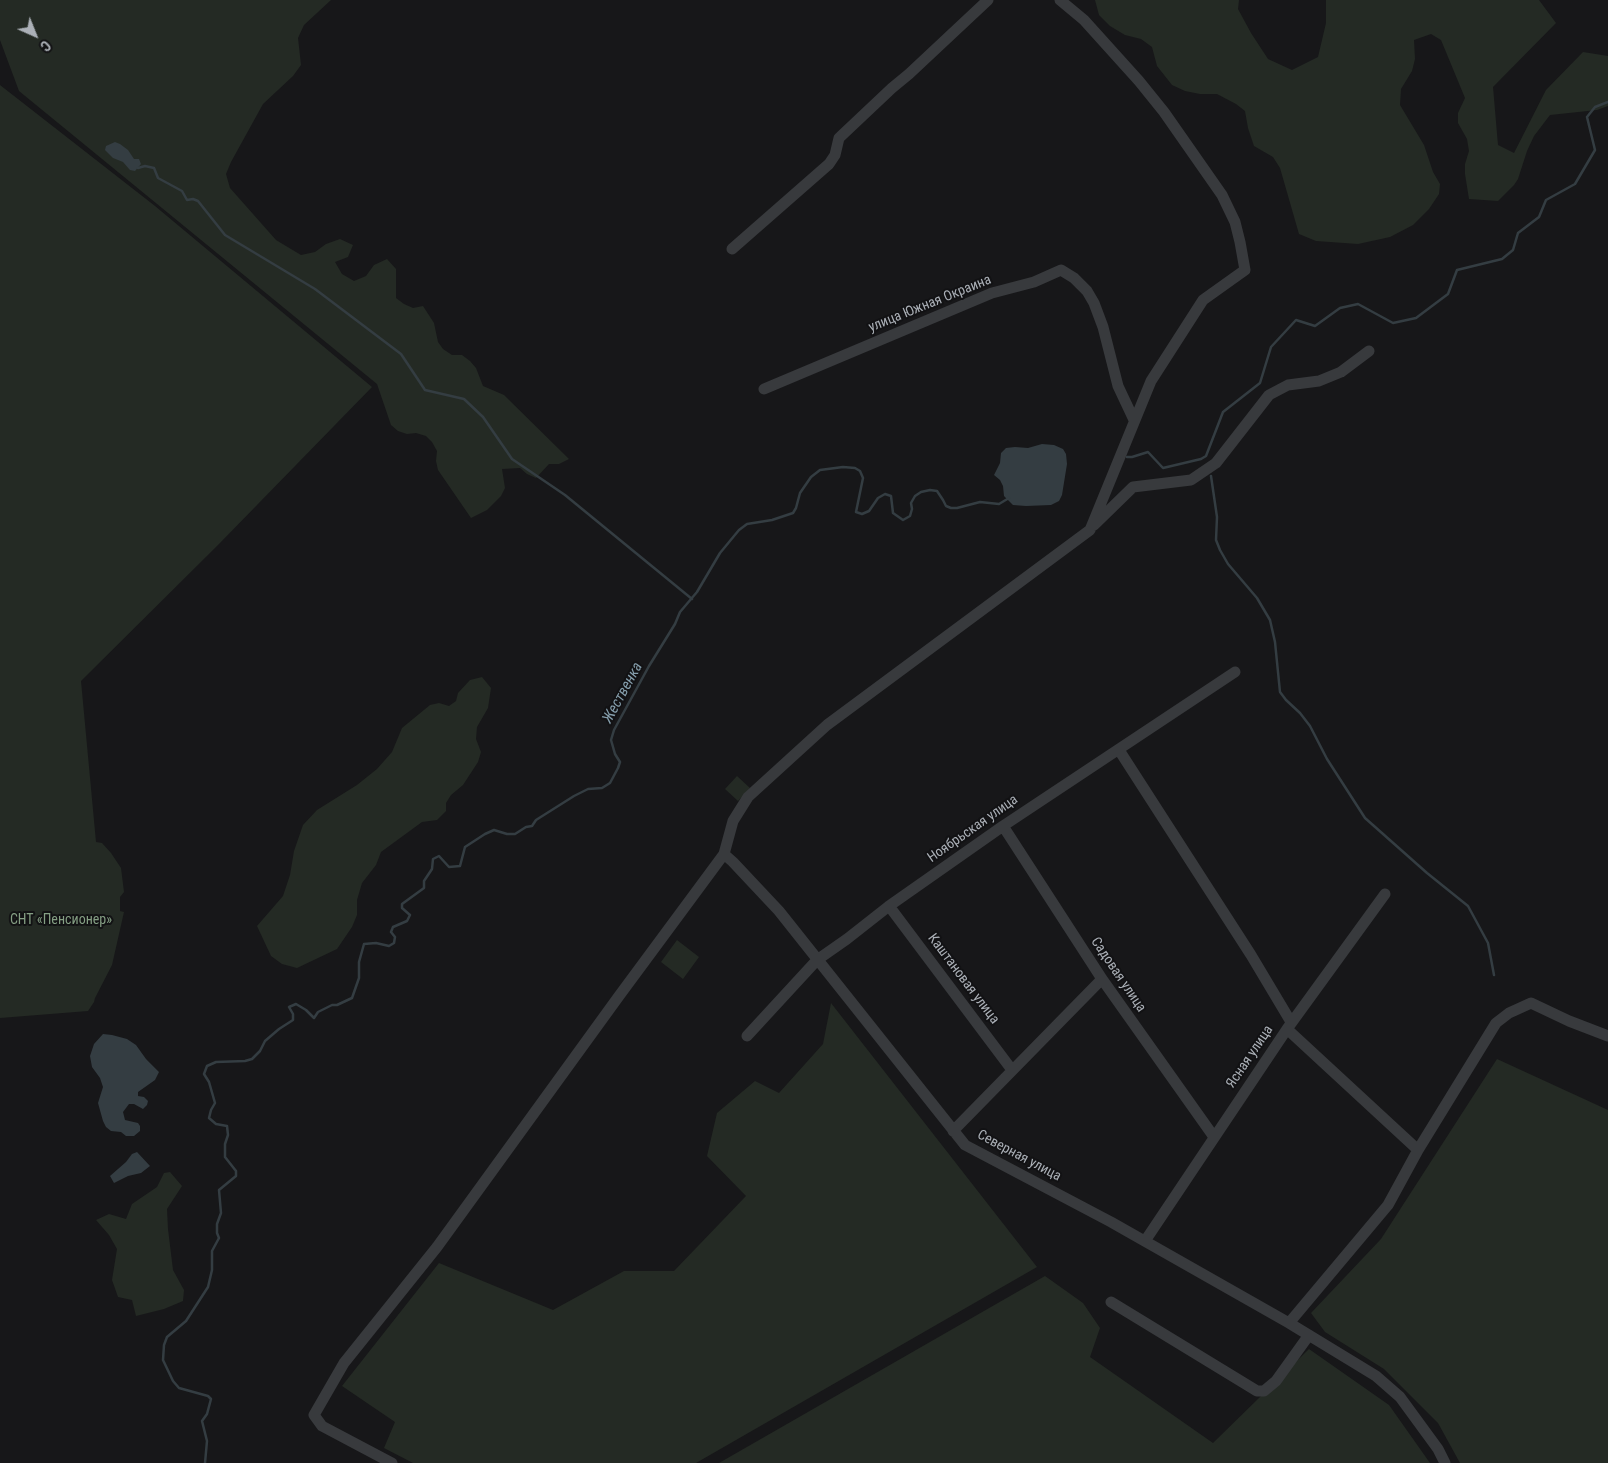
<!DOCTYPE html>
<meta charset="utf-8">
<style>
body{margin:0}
#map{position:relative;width:1608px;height:1463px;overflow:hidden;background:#171719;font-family:"Roboto Condensed",sans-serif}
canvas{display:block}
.north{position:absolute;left:10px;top:10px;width:50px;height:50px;-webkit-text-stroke:4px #121214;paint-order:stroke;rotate:136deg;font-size:14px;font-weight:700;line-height:20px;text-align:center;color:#abb0b7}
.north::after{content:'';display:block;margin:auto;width:18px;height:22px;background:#abb0b7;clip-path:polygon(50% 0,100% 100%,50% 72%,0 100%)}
</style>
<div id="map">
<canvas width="1608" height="1463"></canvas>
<div class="north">С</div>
</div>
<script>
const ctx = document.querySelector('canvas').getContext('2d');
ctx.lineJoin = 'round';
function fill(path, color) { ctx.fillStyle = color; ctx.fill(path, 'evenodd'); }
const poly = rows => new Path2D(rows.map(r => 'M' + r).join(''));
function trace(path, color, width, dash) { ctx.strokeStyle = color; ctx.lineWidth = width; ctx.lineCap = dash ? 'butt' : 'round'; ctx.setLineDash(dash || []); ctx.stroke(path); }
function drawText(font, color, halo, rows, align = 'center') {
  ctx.font = font + ' "Roboto Condensed",sans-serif'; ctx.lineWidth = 4; ctx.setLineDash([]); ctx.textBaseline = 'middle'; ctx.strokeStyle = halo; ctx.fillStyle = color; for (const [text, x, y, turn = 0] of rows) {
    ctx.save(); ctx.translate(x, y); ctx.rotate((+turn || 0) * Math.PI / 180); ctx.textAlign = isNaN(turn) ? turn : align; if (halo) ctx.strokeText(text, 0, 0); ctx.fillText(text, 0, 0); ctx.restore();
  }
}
const green = poly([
 [0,0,331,0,304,25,298,38,301,65,293,76,263,104,231,162,226,174,230,188,276,240,301,255,315,252,326,244,340,239,353,245,348,257,335,262,342,274,354,281,366,276,374,265,387,259,396,269,396,298,404,304,413,308,423,306,434,323,438,342,443,349,452,355,462,355,470,361,476,368,483,386,504,395,569,459,559,464,549,464,536,478,527,474,520,468,502,469,505,488,501,496,487,510,471,518,438,470,436,461,437,451,432,442,426,436,416,433,407,434,398,431,391,425,377,384,19,91,0,40],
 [1095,0,1239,0,1238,9,1251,33,1268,59,1292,70,1318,57,1326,23,1326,0,1539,0,1556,23,1493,87,1498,145,1514,153,1546,90,1583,52,1608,56,1608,106,1597,110,1550,115,1534,136,1527,151,1518,179,1514,185,1498,201,1469,199,1465,174,1465,164,1469,151,1467,139,1458,123,1458,113,1465,98,1441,40,1431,34,1414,40,1415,59,1412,71,1401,89,1400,105,1424,145,1433,172,1440,184,1439,194,1429,209,1413,225,1390,237,1358,244,1316,241,1299,234,1280,168,1273,157,1254,146,1248,128,1245,111,1236,104,1217,94,1200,94,1185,91,1172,85,1157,66,1152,47,1141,39,1125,35,1110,26,1099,15],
 [0,85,155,206,372,387,219,544,81,681,96,842,102,843,111,853,121,868,124,892,120,897,120,911,124,912,112,965,95,998,94,1002,88,1011,0,1018],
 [482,677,491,688,488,708,477,727,476,739,481,752,478,762,463,785,451,795,446,803,446,811,437,820,422,822,381,852,376,865,362,883,357,900,357,915,352,927,337,949,297,968,282,964,271,956,257,926,283,896,290,875,294,851,303,825,317,810,357,785,377,769,392,752,402,728,430,705,439,703,449,706,456,701,458,693,470,680],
 [737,776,750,788,738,801,725,789],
 [677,940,699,957,683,979,661,962],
 [831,1003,1037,1267,696,1463,413,1463,384,1448,395,1422,342,1386,439,1263,553,1310,624,1271,674,1271,746,1196,707,1156,717,1113,755,1081,779,1093,823,1044],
 [1497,1059,1608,1110,1608,1463,1460,1463,1438,1423,1384,1369,1325,1332,1311,1313,1381,1239],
 [170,1172,182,1186,167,1209,168,1229,173,1270,184,1290,183,1301,164,1309,136,1316,132,1300,118,1297,112,1280,117,1249,109,1235,96,1220,109,1214,126,1219,132,1204,157,1187,164,1173],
 [1045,1276,1083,1303,1100,1328,1090,1357,1213,1443,1309,1349,1389,1405,1430,1463,719,1463]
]);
const water = poly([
 [115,142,120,144,128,150,134,159,139,159,141,164,135,171,130,170,123,162,113,158,105,150,106,146],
 [1042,444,1054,445,1063,449,1066,454,1067,464,1062,495,1059,501,1051,505,1026,506,1013,505,1004,496,1003,486,1000,480,994,475,1000,463,1001,453,1006,448,1015,447,1028,448],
 [103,1034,112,1035,127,1039,136,1045,146,1059,159,1072,155,1080,138,1092,138,1096,144,1097,148,1101,147,1105,143,1109,134,1104,129,1104,123,1112,125,1120,138,1123,140,1126,140,1131,134,1136,126,1136,121,1132,111,1131,106,1127,103,1121,98,1103,103,1087,100,1078,92,1067,90,1056,94,1044],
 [137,1152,150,1166,141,1173,128,1176,114,1183,110,1176,126,1162,132,1154]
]);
const stream = poly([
 [138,168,145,166,154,168,158,178,182,191,187,200,193,199,198,201,225,235,315,289,401,354,425,390,464,399,483,417,512,459,565,495,692,599],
 [1127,457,1132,457,1148,452,1163,468,1201,459,1206,456,1223,412,1260,383,1271,347,1296,320,1315,326,1340,308,1358,304,1393,323,1416,318,1448,294,1457,270,1502,259,1513,250,1518,233,1539,217,1546,200,1575,184,1595,150,1587,117,1595,107,1608,102],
 [1211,476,1217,517,1216,540,1220,550,1228,564,1257,598,1270,620,1275,642,1280,692,1286,700,1300,713,1310,726,1327,759,1365,818,1427,873,1468,906,1488,943,1494,975],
 [205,1463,207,1441,202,1421,207,1414,211,1399,208,1396,179,1388,173,1381,163,1360,164,1345,167,1337,186,1321,208,1287,212,1270,212,1251,219,1238,217,1233,217,1224,221,1213,219,1190,236,1176,236,1171,225,1157,225,1144,228,1135,227,1126,216,1124,209,1118,211,1110,215,1103,209,1082,204,1074,207,1066,216,1062,245,1061,252,1059,260,1051,265,1041,279,1029,293,1020,293,1014,289,1007,296,1004,306,1010,314,1018,318,1012,332,1005,337,1005,352,998,359,978,359,962,364,944,376,943,389,946,394,943,395,937,391,932,393,927,407,921,410,915,402,908,402,904,424,888,424,881,432,869,433,859,439,856,449,867,460,866,465,847,485,834,494,830,507,834,515,834,526,827,532,826,536,820,574,796,588,789,602,788,610,783,618,768,620,762,615,754,611,740,614,730,649,666,675,624,680,612,697,592,720,553,739,530,747,524,772,520,793,513,796,508,800,493,811,477,820,470,843,467,855,468,860,471,863,478,856,512,862,514,869,511,878,498,885,494,891,496,893,513,903,520,910,516,912,509,911,503,915,496,921,492,930,490,937,491,943,500,946,506,951,508,957,508,980,502,999,504,1009,498]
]);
const minor = poly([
 [732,249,829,164,835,155,839,138,892,88,909,74,988,0],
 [764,389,992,293,1034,282,1061,270,1074,278,1087,291,1094,303,1103,327,1118,386,1134,420],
 [1094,525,1133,487,1191,480,1216,463,1269,395,1288,385,1319,381,1341,372,1369,351],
 [1119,750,1251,955,1291,1022],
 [1003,826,1102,979,1214,1137],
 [724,854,733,862,779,911,965,1145,1111,1222,1289,1323,1376,1376,1400,1397,1438,1449,1445,1463],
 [889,906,1012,1070],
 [1287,1029,1418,1150],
 [747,1036,817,960,847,939,889,906,1003,826,1235,672],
 [953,1131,1102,979],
 [1145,1241,1287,1029,1385,894],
 [1111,1302,1257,1391,1264,1391,1276,1381,1309,1335],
 [1289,1323,1388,1205,1418,1150,1496,1023,1509,1013,1531,1003,1569,1021,1608,1036],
 [392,1463,322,1426,314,1415,344,1363,437,1247,619,996,724,854,733,821,748,797,827,725,1090,530,1151,381,1203,300,1245,270,1240,242,1235,222,1222,195,1164,112,1139,81,1084,20,1060,0]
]);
const streetNames = [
 ["улица Южная Окраина",930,304,-22],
 ["Ноябрьская улица",973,829,-35],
 ["Садовая улица",1118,975,56],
 ["Каштановая улица",963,979,53],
 ["Ясная улица",1250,1057,-56],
 ["Северная улица",1019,1156,28]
];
const parkNames = [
 ["СНТ «Пенсионер»",61,920]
];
const waterNames = [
 ["Жественка",623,693,-61]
];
fill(green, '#242a24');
fill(water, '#343d42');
trace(stream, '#343d42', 2.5);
trace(minor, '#383a3d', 11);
drawText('14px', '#abb0b7', '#121214', streetNames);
drawText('14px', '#859f84', '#121214', parkNames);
drawText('italic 15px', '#869fad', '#121214', waterNames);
</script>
